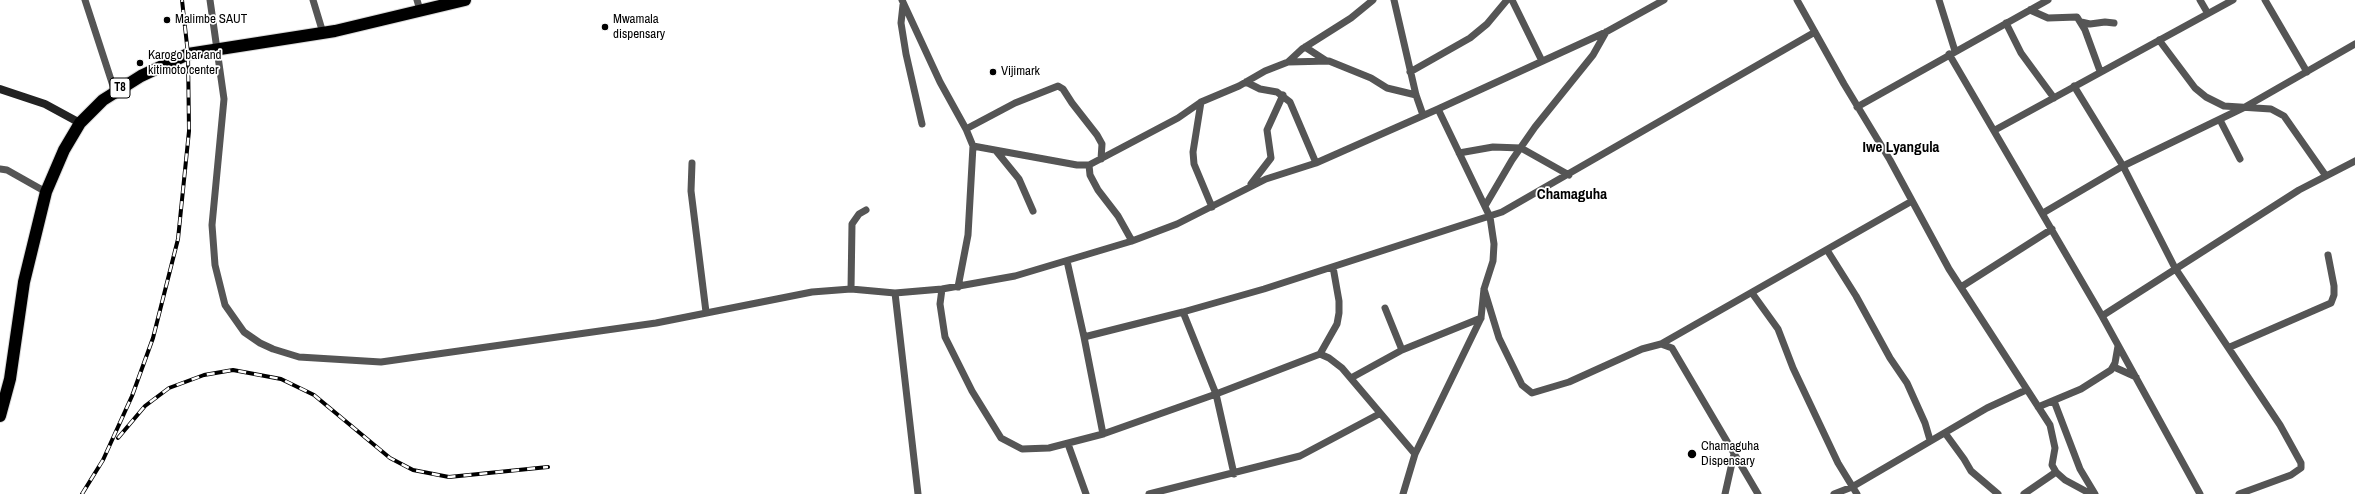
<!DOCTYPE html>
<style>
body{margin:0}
canvas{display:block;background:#fff}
</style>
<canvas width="2355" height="494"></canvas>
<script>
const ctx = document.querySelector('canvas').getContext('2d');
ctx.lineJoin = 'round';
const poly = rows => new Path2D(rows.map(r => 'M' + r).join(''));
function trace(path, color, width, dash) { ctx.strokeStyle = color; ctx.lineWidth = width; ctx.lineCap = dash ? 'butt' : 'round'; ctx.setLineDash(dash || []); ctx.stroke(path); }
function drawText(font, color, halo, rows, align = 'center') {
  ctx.font = font + ' "Archivo Narrow",sans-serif'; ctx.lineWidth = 3.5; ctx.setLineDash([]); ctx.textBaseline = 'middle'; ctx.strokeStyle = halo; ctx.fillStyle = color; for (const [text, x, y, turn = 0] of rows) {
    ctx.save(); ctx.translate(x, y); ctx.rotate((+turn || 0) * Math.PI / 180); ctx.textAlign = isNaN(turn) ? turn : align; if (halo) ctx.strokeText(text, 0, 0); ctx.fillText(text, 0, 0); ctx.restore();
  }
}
const street = poly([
 [85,0,115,92],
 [210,0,224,99,212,225,215,265,225,305,244,332,260,343,273,349,299,357,381,362,656,323,812,292,851,289,895,293,942,289,1015,276,1132,241,1177,224,1266,179,1316,163,1438,109,1606,32,1664,0],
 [313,0,323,33],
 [417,0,420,10],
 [902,0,940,82,966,129,973,146,968,235,958,287],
 [1394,0,1416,95,1423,115],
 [1512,0,1542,61],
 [1797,0,1844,84,1890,160,1949,269,2050,425,2055,448,2052,465,2056,472,2065,480,2091,494],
 [1939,0,1955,51],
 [2200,0,2207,12],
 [2265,0,2307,72],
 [903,5,901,23,906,54,922,124],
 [2030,10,2048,18,2077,17,2085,30,2100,71],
 [2081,22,2090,24,2105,22,2114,23],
 [2006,23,2021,53,2054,98],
 [2159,40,2195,88,2206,97,2224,106,2271,109,2284,116,2326,176],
 [1305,47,1325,60],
 [1949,54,2102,316,2200,494],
 [1288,62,1329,61,1371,78,1387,88,1416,95],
 [1410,72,1470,38,1487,24,1507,0],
 [1246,82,1260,89,1277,92,1290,102,1316,163],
 [2074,86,2123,166,2175,268,2280,425,2301,463,2301,468,2291,475,2239,494],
 [1201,102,1193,152,1194,164,1212,207],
 [1857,107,2048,0],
 [2220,120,2240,159],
 [966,129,1015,103,1058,86,1063,89,1072,103,1097,135,1102,144,1101,159],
 [1995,130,2233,0],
 [973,146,1077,165,1089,165,1178,118,1201,102,1239,86,1265,71,1288,62,1302,49,1351,18,1373,0],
 [997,152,1019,179,1033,211],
 [1459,153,1493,147,1521,148,1569,175],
 [692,163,691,191,706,312],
 [1089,165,1090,175,1098,190,1118,216,1132,241],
 [0,169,7,170,46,192],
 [1251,184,1271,158,1267,130,1283,95],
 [1485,206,1512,160,1535,127,1593,55,1606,32],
 [2043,213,2123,166,2245,107,2355,44],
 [1827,250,1856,296,1890,358,1907,383,1925,423,1930,440],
 [1067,261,1084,337,1183,312,1264,289,1502,212,1815,32],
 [1961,287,2052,229],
 [851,289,852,224,859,214,866,210],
 [942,289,940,304,945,337,972,391,1001,438,1022,449,1049,448,1103,434,1216,394,1320,354,1329,358,1342,368,1415,454],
 [1484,289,1499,338,1522,385,1532,393,1569,382,1642,349,1661,344,1672,348,1758,494],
 [895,293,918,494],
 [1752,293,1778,329,1793,368,1838,463,1857,494],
 [1385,308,1402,350],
 [1183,312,1216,394,1234,474],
 [2102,316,2299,190,2355,161],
 [1084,337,1103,434],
 [1661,344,1912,201],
 [2230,347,2331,303,2334,295,2334,286,2328,255],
 [1320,354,1337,324,1339,313,1339,301,1333,267],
 [2114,367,2136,377],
 [1351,378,1402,350,1481,318],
 [2054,401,2080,469,2095,494],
 [2038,407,2081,389,2111,370,2115,363,2118,346],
 [1945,433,1964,459,1971,471,1998,494],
 [1068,444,1086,494],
 [1149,494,1300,456,1379,414],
 [1403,494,1415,454,1481,318,1484,289,1493,261,1494,244,1490,217,1438,109],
 [1725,494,1734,454],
 [1834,494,1852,487,1987,408,2026,390],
 [2024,494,2056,472]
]);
const secondary = poly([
 [0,89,45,104,80,123]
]);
const highway = poly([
 [0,416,10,379,24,282,46,192,64,150,80,123,103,100,141,76,188,54,335,31,465,0]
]);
const rail = poly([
 [118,438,145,406,169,388,204,375,233,370,281,379,314,395,390,458,413,470,449,477,548,467],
 [82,494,103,460,132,396,153,338,178,239,189,131,188,54,182,0]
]);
const markers = [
 [167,20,4,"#000"],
 [605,27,4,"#000"],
 [140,63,4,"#000"],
 [993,72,4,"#000"],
 [1692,454,5,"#000"]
];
const shields = [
 [120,88,20]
];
const shieldNames = [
 ["T8",120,88]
];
const poiNames = [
 ["Malimbe SAUT",175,20],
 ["Mwamala",613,20],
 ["dispensary",613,35],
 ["Karogo bar and",148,56],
 ["kitimoto center",148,71],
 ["Vijimark",1001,72],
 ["Chamaguha",1701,447],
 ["Dispensary",1701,462]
];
const quarterNames = [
 ["Iwe Lyangula",1901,148],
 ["Chamaguha",1572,195]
];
trace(highway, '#dbdbdb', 14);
trace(street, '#555', 7);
trace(secondary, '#222', 8);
trace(highway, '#000', 12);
trace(rail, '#000', 4);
trace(rail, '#fff', 2.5, [8]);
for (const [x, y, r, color] of markers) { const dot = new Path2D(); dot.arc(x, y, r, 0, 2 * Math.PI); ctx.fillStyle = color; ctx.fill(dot); trace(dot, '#fff', 1.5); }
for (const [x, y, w] of shields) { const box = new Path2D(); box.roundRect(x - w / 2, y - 10, w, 20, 3); ctx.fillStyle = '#fff'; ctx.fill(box); trace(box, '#000', 1); }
drawText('bold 12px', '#000', null, shieldNames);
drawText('13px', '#000', '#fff', poiNames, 'left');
drawText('bold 15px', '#000', '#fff', quarterNames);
</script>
